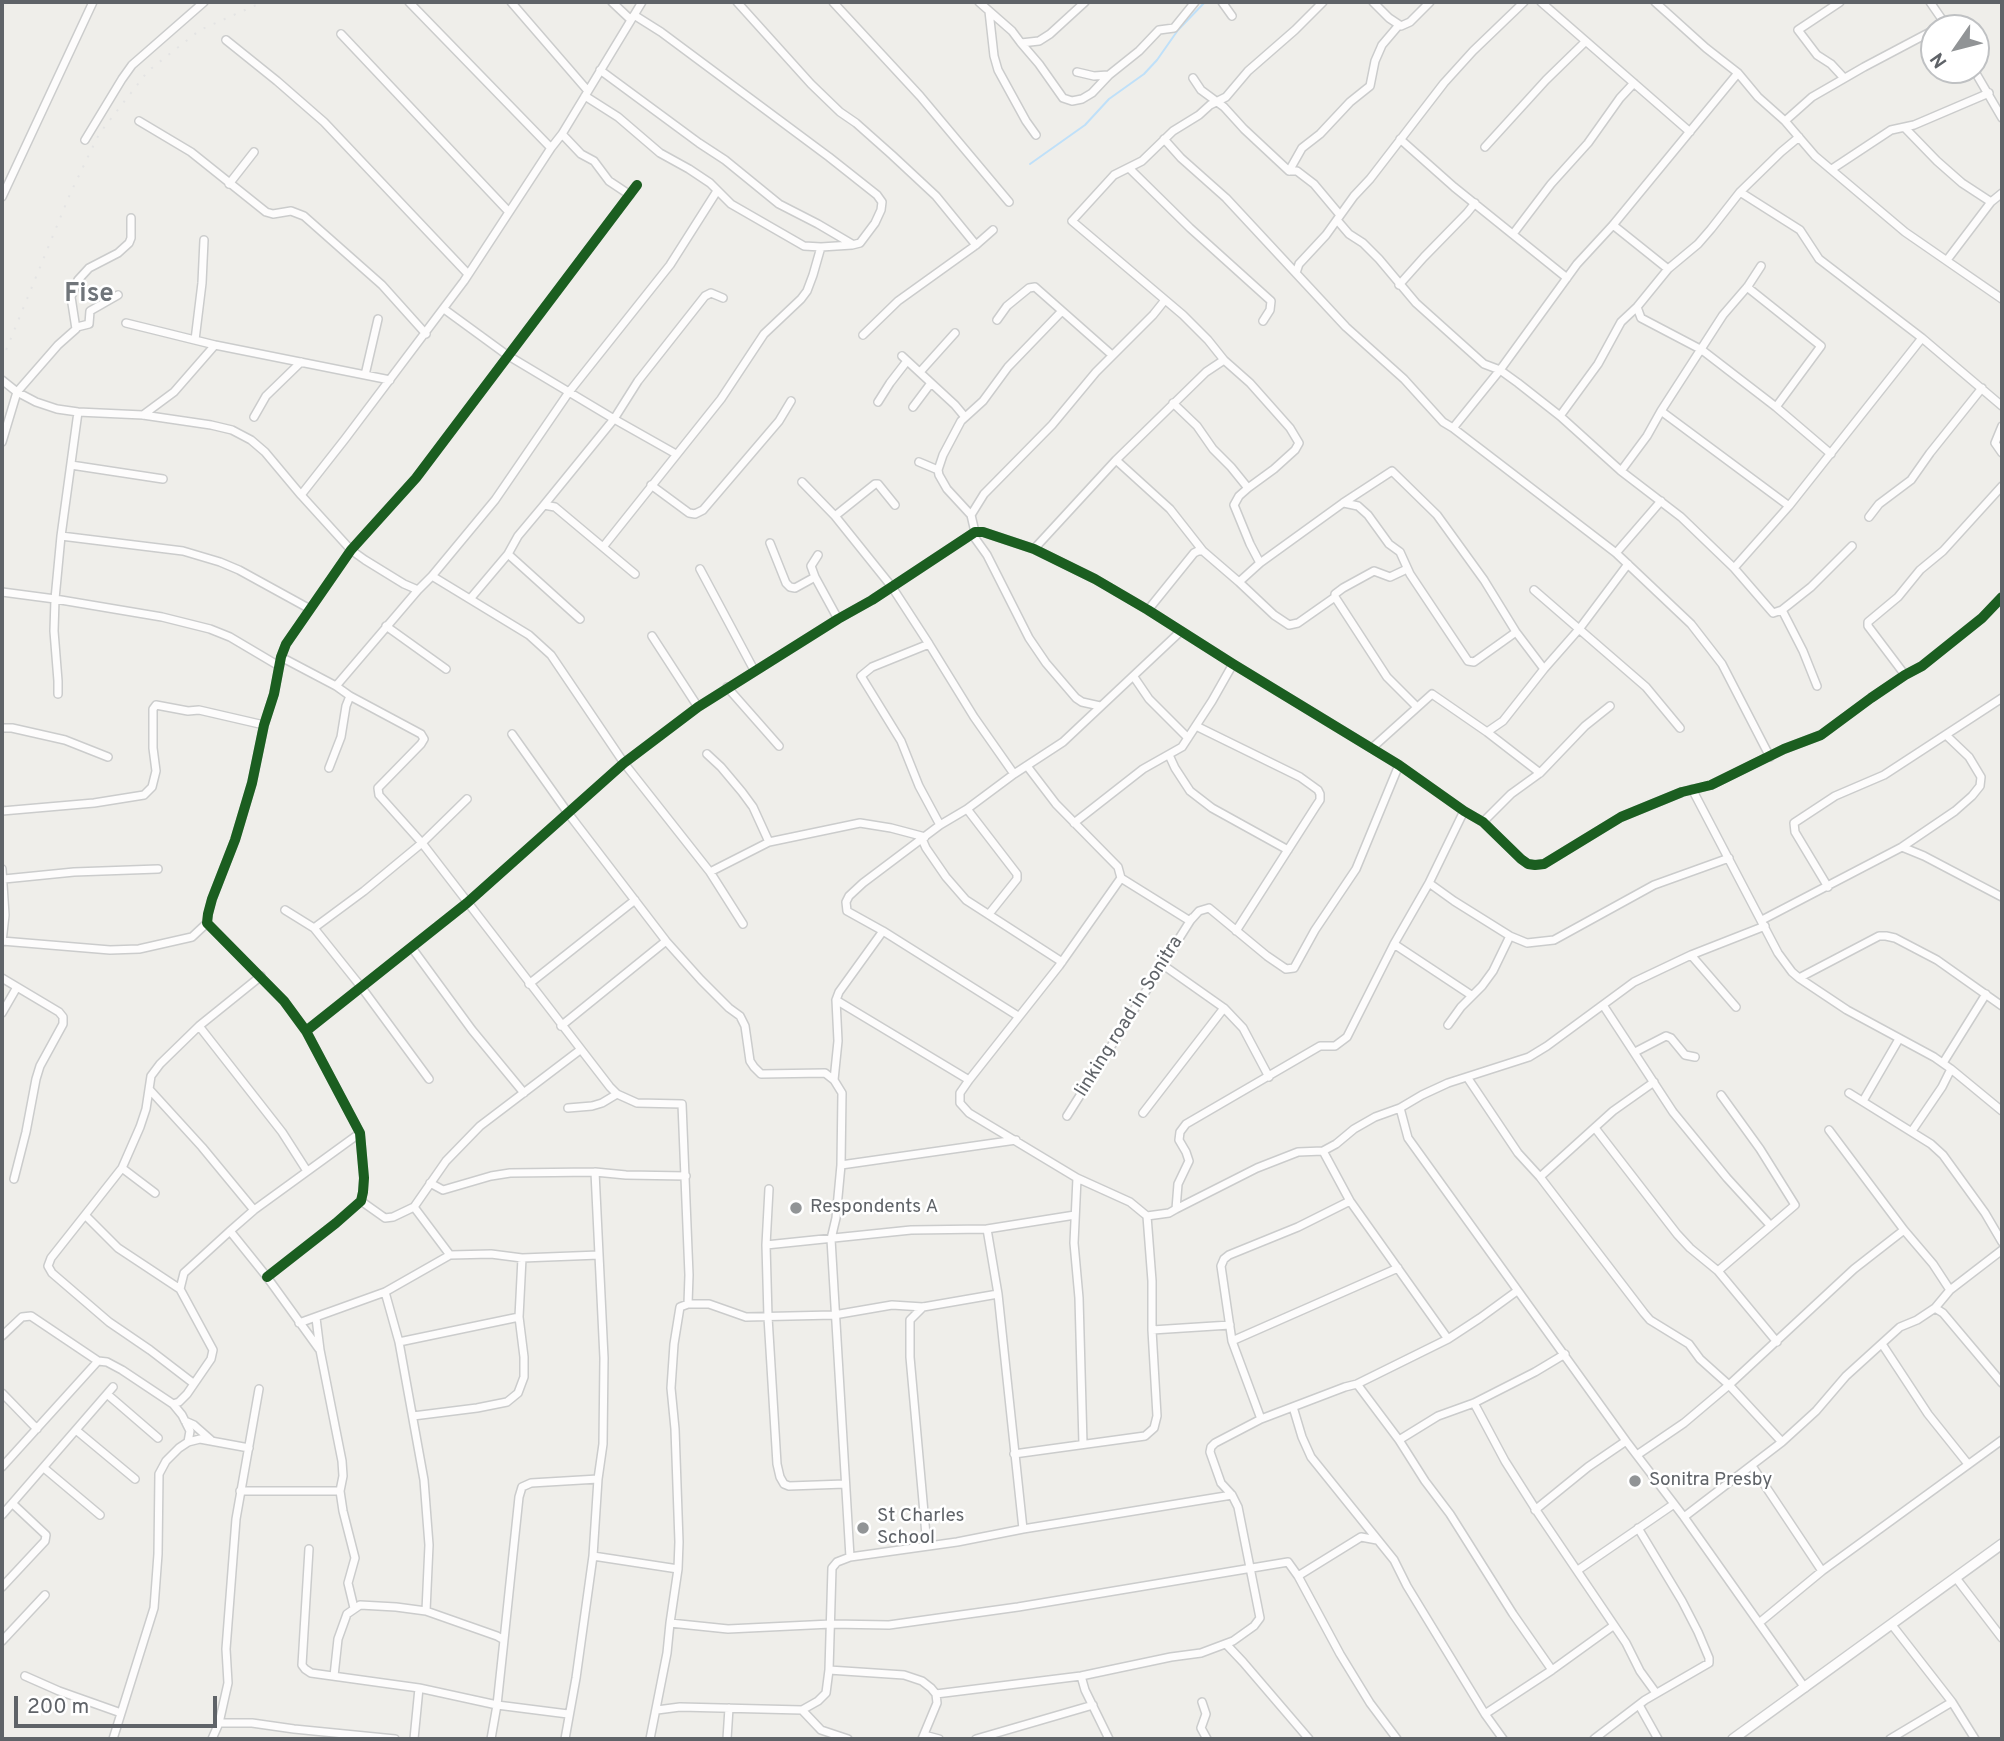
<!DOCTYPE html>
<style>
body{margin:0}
#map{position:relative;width:2004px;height:1741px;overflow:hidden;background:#efeeea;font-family:Overpass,sans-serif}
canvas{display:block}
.frame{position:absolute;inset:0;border:4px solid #5f6368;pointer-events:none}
.north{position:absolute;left:1920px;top:14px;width:70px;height:70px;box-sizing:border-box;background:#fff;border:2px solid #bfc1c3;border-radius:50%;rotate:235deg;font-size:19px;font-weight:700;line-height:28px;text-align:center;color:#5f6368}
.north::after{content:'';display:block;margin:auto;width:24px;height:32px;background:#919496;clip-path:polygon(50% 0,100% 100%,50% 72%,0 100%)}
.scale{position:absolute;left:14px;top:1696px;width:203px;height:32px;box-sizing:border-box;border:4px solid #5f6368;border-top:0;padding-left:9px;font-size:21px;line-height:24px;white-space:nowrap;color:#5f6368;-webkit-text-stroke:5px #fff;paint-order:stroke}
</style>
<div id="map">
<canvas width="2004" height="1741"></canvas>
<div class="frame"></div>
<div class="north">N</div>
<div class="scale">200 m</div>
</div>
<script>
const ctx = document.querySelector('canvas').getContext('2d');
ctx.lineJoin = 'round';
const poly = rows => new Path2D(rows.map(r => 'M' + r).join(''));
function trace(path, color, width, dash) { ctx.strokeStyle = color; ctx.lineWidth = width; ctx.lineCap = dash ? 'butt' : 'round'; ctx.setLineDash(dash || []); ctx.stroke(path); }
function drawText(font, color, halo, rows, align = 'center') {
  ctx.font = font + ' Overpass,sans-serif'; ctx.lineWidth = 5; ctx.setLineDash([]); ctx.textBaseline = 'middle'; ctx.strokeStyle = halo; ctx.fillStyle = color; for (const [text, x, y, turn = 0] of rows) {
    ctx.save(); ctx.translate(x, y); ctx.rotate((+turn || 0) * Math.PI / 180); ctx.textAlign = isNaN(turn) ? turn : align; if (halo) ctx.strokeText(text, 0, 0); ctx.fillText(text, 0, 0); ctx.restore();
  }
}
const stream = poly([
 [1030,164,1085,125,1109,99,1144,74,1157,60,1178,30,1205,2]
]);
const minor = poly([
 [409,2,551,148],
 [511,2,588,91],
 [612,2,630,19],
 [737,2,811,84,840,112,856,123,892,155,936,196,976,245],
 [833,2,920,96,1009,202],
 [979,2,1012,31,1021,43,1039,41,1050,34,1085,2],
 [1222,2,1232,16],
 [1373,2,1389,18,1401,26,1410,22,1430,2],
 [1541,2,1690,132],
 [1655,2,1706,48,1738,73,1758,97,1785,121,1815,156,1905,232,2002,299],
 [1840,2,1798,30,1817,55,1831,64,1844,78],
 [1930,2,1948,28],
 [989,11,994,56,998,70,1026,121,1036,135],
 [341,34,509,212],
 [226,40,277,81,324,122,468,274],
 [1021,43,1039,64,1063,98,1072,101,1082,99,1092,93,1109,75,1139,51,1159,30,1174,28,1195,2],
 [600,70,699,143,725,160,779,204,818,224,852,244],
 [1974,70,2002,118],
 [1077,72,1094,76,1108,75],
 [1193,78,1201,90,1224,107,1244,129,1289,171,1297,171,1314,184,1340,215],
 [585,96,618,117,660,153,689,169,710,183,731,204,804,246,821,247,852,245,860,243,875,223,881,210,882,202,877,195,829,157,661,32,634,15],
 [139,121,191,152,266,212,273,214,291,211,304,216,382,285,426,334],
 [1785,121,1812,97,1864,67,1934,30],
 [1905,128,1937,161,1962,183,1991,202],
 [562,134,581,154,594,161,609,181,630,195],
 [1164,139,1181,158,1226,198,1346,327,1404,379,1443,422,1453,428,1616,553,1691,624,1722,664,1770,757],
 [1400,139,1454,187,1567,278],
 [85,140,122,79,132,65,204,2],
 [1485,147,1546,80,1585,42],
 [1129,168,1190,228,1271,301,1270,310,1263,321],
 [1832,169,1891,130,1914,125,1989,93],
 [1289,171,1302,148,1320,134,1350,102,1370,86,1375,61,1382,45,1399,25],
 [229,184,254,152],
 [1740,192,1800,230,1819,259,1922,338,2002,406],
 [2,197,93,2],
 [1337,220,1349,234,1363,243,1379,259,1416,303,1484,364,1500,370,1518,383,1560,416,1621,471,1681,517,1734,568,1773,613,1782,610,1811,587,1852,546],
 [1613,225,1668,269],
 [1513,234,1551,184,1588,143,1620,98,1634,83],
 [1947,260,1991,202,2002,193],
 [1296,273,1299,264,1326,235,1354,196,1370,179,1444,83,1473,51,1524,2],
 [1399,285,1424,257,1467,213,1475,203],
 [1747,287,1821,346,1776,407],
 [1637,307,1641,318,1702,350,1776,407,1831,454],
 [444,309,507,355,614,419,676,454],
 [997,320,1007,306,1029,288,1035,287,1112,355],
 [126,323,215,345],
 [77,327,89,324,90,311,118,295],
 [863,335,898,301,976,245,993,230],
 [195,340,202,283,204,240],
 [902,356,955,405,965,417],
 [1224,360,1250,383,1290,428,1299,443,1295,450,1274,469,1248,488],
 [920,372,955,333],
 [365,375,378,319],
 [2,380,17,392,36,402,57,409,78,412,143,415,211,425,232,430,251,440,265,452,301,495,351,550,365,560,404,584,418,590,432,576,529,635,551,655,624,763,710,872,769,842,860,823,891,828,925,837],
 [878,402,890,383,907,361],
 [1173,403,1197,426,1213,449,1231,467,1248,488,1239,496,1234,505,1250,544,1260,563],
 [913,407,931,383],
 [1661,411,1789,506],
 [143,415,174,392,215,345,390,380],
 [1560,416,1598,364,1621,322,1637,307,1668,269,1698,244,1711,229,1740,192,1781,152,1799,137],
 [254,417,266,396,301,362],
 [2002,426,1995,443,2002,453],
 [1453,428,1500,370,1577,264,1613,225,1738,73],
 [2,442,17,392,58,345,76,329,71,297,78,280,89,268,118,253,129,243,131,238,131,218],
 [1116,460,1170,509,1203,551],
 [919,462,938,470],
 [71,465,163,479],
 [1621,471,1647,436,1661,411,1723,315,1748,286,1761,266],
 [802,482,835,516,892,587,929,644,974,717,1014,774],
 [651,485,689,513,695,514,703,510,779,421,791,401],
 [301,495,345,439,464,281,551,148,562,134,642,2],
 [1344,503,1358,506,1368,515,1389,544,1400,552,1410,574,1468,661,1474,662,1516,632],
 [544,505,614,419,638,381,705,296,711,293,723,298],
 [971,515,947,489,939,475,938,470,943,455,961,421,983,401,1008,367,1062,311],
 [835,516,875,484,878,484,895,505],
 [1869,517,1879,504,1911,480,1930,453,1982,388],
 [975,532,971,515,984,494,1052,425,1096,372,1153,315,1165,300],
 [972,534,987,555,1029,638,1046,663,1076,698,1082,702,1100,706],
 [61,536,183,551,220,562,239,570,310,609],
 [770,543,786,583,790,587,795,588,815,577],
 [603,547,721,399,764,334,801,299,807,291,813,275,821,247],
 [1034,549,1116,460,1206,372,1224,360,1208,340,1183,315,1072,221,1114,175,1142,161,1173,131,1199,115,1210,105,1226,97,1248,71,1295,30,1323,2],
 [1616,553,1661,501],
 [508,554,580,619],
 [818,555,811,566,815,577,838,619],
 [1734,568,1789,506,1922,338],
 [700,569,754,670],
 [1407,569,1390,577,1374,571,1343,588,1335,594,1335,597,1387,677,1417,707],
 [432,576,495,500,569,392,670,265,717,191],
 [1239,582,1260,563,1343,503,1392,471,1437,515,1484,580,1516,632,1544,669],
 [418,590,336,686,350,696,421,734,424,739,421,744,378,788,379,795,422,843,467,799],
 [1534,590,1646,687,1680,728],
 [2,592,55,599,162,617,210,629,230,637,279,666],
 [470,599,508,554,518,536,544,505,555,507,635,574],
 [1148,610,1194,553,1198,551,1203,551,1239,582,1274,615,1289,625,1298,623,1335,597],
 [1782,610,1803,651,1817,686],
 [386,626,446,669],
 [652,636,698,707],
 [929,644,872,667,861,676,901,741,919,786,940,825],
 [281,657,336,686],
 [1905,675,1868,626,1868,622,1898,597,1920,570,1943,551,2002,486],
 [1134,677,1149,699,1188,738],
 [727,687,779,746],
 [58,694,58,681,54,631,55,599,61,536,78,412],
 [1196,726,1300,777,1318,790,1320,794,1320,800,1316,806,1236,931],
 [2,728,12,728,65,740,108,757],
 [1487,732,1503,721,1544,669,1580,628,1628,564],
 [512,734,568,813,666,941,701,980,729,1008,740,1016,745,1026,750,1061,754,1067,761,1074,825,1073,834,1080,842,1093,841,1165,836,1218,831,1239,850,1557],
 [1372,748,1432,694,1487,732,1540,773],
 [707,754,721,767,742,792,753,807,769,842],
 [1169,755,1175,768,1190,791,1212,808,1288,850],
 [1027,766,1056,804,1118,867,1121,878,1059,966,969,1080,960,1093,960,1103,969,1113,1077,1178,1130,1202,1147,1216,1169,1213,1176,1209,1178,1184,1189,1161,1186,1152,1179,1140,1180,1132,1186,1124,1320,1046,1335,1046,1347,1037,1394,944,1429,883,1464,811],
 [329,768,341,737,346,706,350,696],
 [1692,789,1778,953,1792,972,1799,978,1847,1010,1934,1057,1951,1069,2002,1111],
 [967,809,1017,874,1017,879,989,914],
 [2,811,94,803,144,795,152,787,156,771,153,748,153,709,156,705,188,711,199,710,264,725],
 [1483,822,1511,794,1540,773,1585,726,1610,706],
 [1074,823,1143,769,1182,747,1212,701,1233,664],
 [922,839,926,848,946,877,966,900,1062,962],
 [1902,847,1924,856,2002,897],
 [2,869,5,915,2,942],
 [710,872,743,924],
 [1121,878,1190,921,1199,911,1209,908,1267,956,1286,969,1294,968,1315,930,1356,869,1399,765],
 [4,879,74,872,158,869],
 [1429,883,1454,901,1510,936,1527,943,1554,940,1654,885,1729,858],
 [1828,887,1795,832,1794,823,1835,796,1884,775,2002,698],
 [285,910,314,928,362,988,429,1079],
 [1762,920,1902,847,1955,811,1972,796,1980,786,1981,777,1969,757,1947,736],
 [314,928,364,891,422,843,610,1087,617,1094,637,1103,682,1104,689,1275,688,1304],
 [883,931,847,911,846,902,849,896,863,883,940,825,967,809,1014,774,1063,742,1181,631],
 [2,941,110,950,139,949,192,937,207,923],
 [1394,944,1471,995],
 [412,948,472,1030,524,1093],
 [1691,955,1736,1007],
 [1163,965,1224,1008,1243,1028,1269,1077],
 [2,978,59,1012,63,1017,63,1024,40,1066,36,1079,26,1132,14,1179],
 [1799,978,1879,936,1886,936,1895,938,1937,960,2002,1006],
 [529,984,635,900],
 [1603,1005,1673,1112,1727,1178,1770,1225],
 [2,1013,17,987],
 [1448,1025,1461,1007,1482,986,1493,971,1510,936],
 [199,1026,282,1132,307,1171],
 [561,1026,666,941],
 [306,1031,467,903,624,763,698,707,838,619,872,600,975,532,983,532,1034,549,1095,579,1148,610,1233,664,1399,765,1464,811,1483,822,1521,859,1528,864,1535,865,1544,864,1621,817,1682,792,1711,785,1784,749,1821,735,1871,698,1905,675,1922,666,1982,618,2002,597],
 [1635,1052,1666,1036,1671,1038,1685,1055,1695,1057],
 [1943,1063,1986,994],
 [1467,1077,1518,1153,1540,1177,1644,1313,1650,1320,1689,1344,1700,1359,1729,1385,1782,1442],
 [834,1080,838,1041,836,1000],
 [969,1080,836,1000,839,992,883,931,1018,1016],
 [150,1090,202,1147,254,1210],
 [1849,1093,1931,1144,1943,1155,1985,1213,2002,1242],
 [1863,1101,1899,1039],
 [568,1108,592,1106,602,1103,617,1094],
 [1400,1108,1408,1138,1626,1441,1684,1517,1805,1688],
 [1143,1113,1224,1008],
 [1067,1116,1192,918],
 [1595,1128,1677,1234,1690,1248,1718,1271,1777,1342],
 [1829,1130,1904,1230,1933,1264,1950,1290],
 [1912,1131,1942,1087,1951,1069],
 [1323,1151,1350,1201,1448,1339],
 [841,1165,1016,1140],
 [122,1168,155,1193],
 [1540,1177,1613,1111,1654,1082],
 [1077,1178,1074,1243,1079,1298,1083,1444],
 [430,1183,443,1190,491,1176,510,1173,595,1172],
 [769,1189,766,1245,768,1317,777,1464,780,1477,784,1484,789,1486,845,1484],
 [361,1201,385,1218,393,1217,414,1207],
 [1176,1209,1257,1168,1298,1152,1323,1151,1336,1144,1354,1129,1375,1117,1400,1108,1422,1095,1448,1083,1529,1057,1547,1046,1634,982,1691,955,1765,926],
 [85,1215,51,1258,48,1266,52,1273,109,1322,150,1350,193,1383],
 [987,1229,998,1294,1023,1529],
 [230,1231,267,1277,319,1349],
 [766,1245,911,1230,987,1229,1075,1215],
 [450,1255,414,1207,446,1161,480,1126,580,1050],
 [1718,1271,1795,1205,1760,1149,1721,1095],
 [267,1277,336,1223,361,1201,363,1192,364,1178,360,1133,306,1031,284,1001,207,923,208,914,212,899,235,840,252,783,264,725,274,694,281,657,286,644,351,550,416,478,637,185],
 [180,1289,184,1273,230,1231,254,1210,360,1133],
 [385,1292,399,1342,424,1480,429,1545,426,1611],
 [923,1307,910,1320,910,1357,927,1546],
 [1935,1308,1943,1313,2002,1383],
 [299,1323,385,1292,450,1255,491,1254,522,1258,599,1255],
 [1152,1330,1230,1325],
 [2,1336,22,1317,31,1316,98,1361,107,1362,122,1370,173,1404,179,1402,187,1394,211,1359,213,1350,180,1289,118,1248,85,1215,122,1168,140,1127,146,1109,151,1076,160,1064,199,1026,261,976],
 [1232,1341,1398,1268],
 [399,1342,519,1317],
 [1882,1344,1928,1414,1968,1464],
 [1357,1384,1399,1440,1425,1481,1450,1514,1513,1614,1552,1670],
 [2,1393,37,1429],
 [107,1394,158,1438],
 [1474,1403,1505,1461,1538,1513,1626,1643,1640,1671,1656,1693],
 [173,1404,182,1415,190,1431,188,1442],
 [1293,1407,1302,1437,1311,1457,1394,1560,1407,1586,1485,1714,1503,1739],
 [413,1416,477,1408,507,1402,518,1393,524,1377,524,1357,519,1317,522,1258],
 [1261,1419,1232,1341,1221,1266,1224,1259,1229,1255,1298,1227,1350,1201],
 [185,1421,194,1425,211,1440],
 [76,1430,135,1479],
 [1399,1440,1438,1416,1474,1403,1535,1372,1565,1354],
 [1014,1454,1145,1436,1154,1428,1157,1416,1152,1330,1152,1281,1147,1216],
 [1637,1455,1684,1423,1729,1385,1854,1269,1904,1230],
 [1752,1466,1822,1571],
 [2,1467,98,1361],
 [44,1468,100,1515],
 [240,1491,340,1491,343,1476,342,1461,320,1350,316,1318],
 [340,1491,343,1511,355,1558,348,1583,354,1608],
 [1535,1510,1588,1467,1626,1441],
 [2,1515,113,1387],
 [1684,1517,1782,1442,1816,1411,1846,1376,1900,1327,1917,1320,1935,1308,1950,1290,2002,1250],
 [309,1549,302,1665,305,1669,311,1673,419,1688,497,1705,568,1714],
 [593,1556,678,1569],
 [1578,1570,1674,1504],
 [1298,1576,1361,1537,1377,1540],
 [1956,1578,2002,1638],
 [2,1587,45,1541,46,1535,13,1504],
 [670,1623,728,1629,831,1624,889,1625,1018,1607,1288,1562,1298,1576,1340,1654,1370,1703,1397,1739],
 [1759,1623,1822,1571,2002,1440],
 [1892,1625,1952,1702,1975,1739],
 [504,1640,519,1497,522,1487,531,1483,598,1479],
 [2,1641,45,1595],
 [1226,1644,1243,1662,1309,1739],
 [829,1670,904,1675,922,1681,931,1688,936,1694,937,1703,922,1739],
 [25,1676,59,1691,121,1713],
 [334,1676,338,1639,347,1614,360,1605,396,1607,426,1611,497,1636,504,1640,497,1705,491,1739],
 [1081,1676,1085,1690,1109,1739],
 [936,1694,1081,1676,1171,1657,1201,1653,1233,1641,1254,1626,1260,1618,1238,1507,1232,1495,1221,1483,1210,1452,1211,1447,1215,1443,1261,1419,1345,1387,1357,1384,1448,1339,1480,1318,1517,1291],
 [1202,1702,1206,1714,1201,1728,1207,1739],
 [1639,1705,1658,1739],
 [657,1710,680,1707,802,1710,818,1701,826,1693,829,1670,832,1568,837,1562,850,1557,957,1542,1023,1529,1232,1495],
 [802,1710,821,1730,848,1739],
 [1485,1714,1552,1670,1613,1626],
 [219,1723,252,1723,294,1729,395,1739],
 [924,1735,939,1739],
 [113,1739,154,1608,158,1554,159,1474,166,1461,179,1448,188,1442,200,1439,249,1448],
 [212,1739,219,1723,228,1683,226,1649,236,1519,259,1389],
 [414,1739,419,1688],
 [565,1739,576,1678,593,1556,598,1479,603,1444,604,1358,595,1172,626,1175,686,1176],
 [650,1739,667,1653,670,1623,678,1569,679,1542,675,1429,671,1388,674,1344,680,1307,688,1304,709,1304,746,1317,834,1315,892,1305,923,1307,998,1294],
 [727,1739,729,1708],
 [976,1739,1093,1705],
 [1594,1739,1645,1700,1709,1663,1709,1658,1698,1632,1682,1601,1638,1528],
 [1890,1739,1952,1702]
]);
const tertiary = poly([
 [1733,1739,2002,1544]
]);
const rail = poly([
 [2,360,70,194,99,134,148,71,200,30,263,2]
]);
const cycleway = poly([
 [306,1031,467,903,624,763,698,707,838,619,872,600,975,532,983,532,1034,549,1095,579,1148,610,1233,664,1399,765,1464,811,1483,822,1521,859,1528,864,1535,865,1544,864,1621,817,1682,792,1711,785,1784,749,1821,735,1871,698,1905,675,1922,666,1982,618,2002,597],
 [267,1277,336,1223,361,1201,363,1192,364,1178,360,1133,306,1031,284,1001,207,923,208,914,212,899,235,840,252,783,264,725,274,694,281,657,286,644,351,550,416,478,637,185]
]);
const markers = [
 [796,1208,7,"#919496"],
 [1635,1481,7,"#919496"],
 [863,1528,7,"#919496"]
];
const streetNames = [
 ["linking road in Sonitra",1130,1017,-58]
];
const poiNames = [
 ["Respondents A",810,1208],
 ["Sonitra Presby",1649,1481],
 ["St Charles",877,1517],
 ["School",877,1539]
];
const districtNames = [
 ["Fise",89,296]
];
trace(stream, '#bfe0f9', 2);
trace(minor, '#cbcccc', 10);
trace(tertiary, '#cbcccc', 12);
trace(minor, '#fdfcfc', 7);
trace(tertiary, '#fdfcfc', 9);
trace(rail, '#e4e4e4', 2, [2, 9]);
trace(cycleway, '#1b5e20', 10);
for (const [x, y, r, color] of markers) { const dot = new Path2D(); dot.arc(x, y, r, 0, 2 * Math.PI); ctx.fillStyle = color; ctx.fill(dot); trace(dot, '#fff', 2.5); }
drawText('19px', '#5f6368', '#fff', streetNames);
drawText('19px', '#5f6368', '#fff', poiNames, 'left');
drawText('bold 26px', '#70757a', '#fff', districtNames);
</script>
